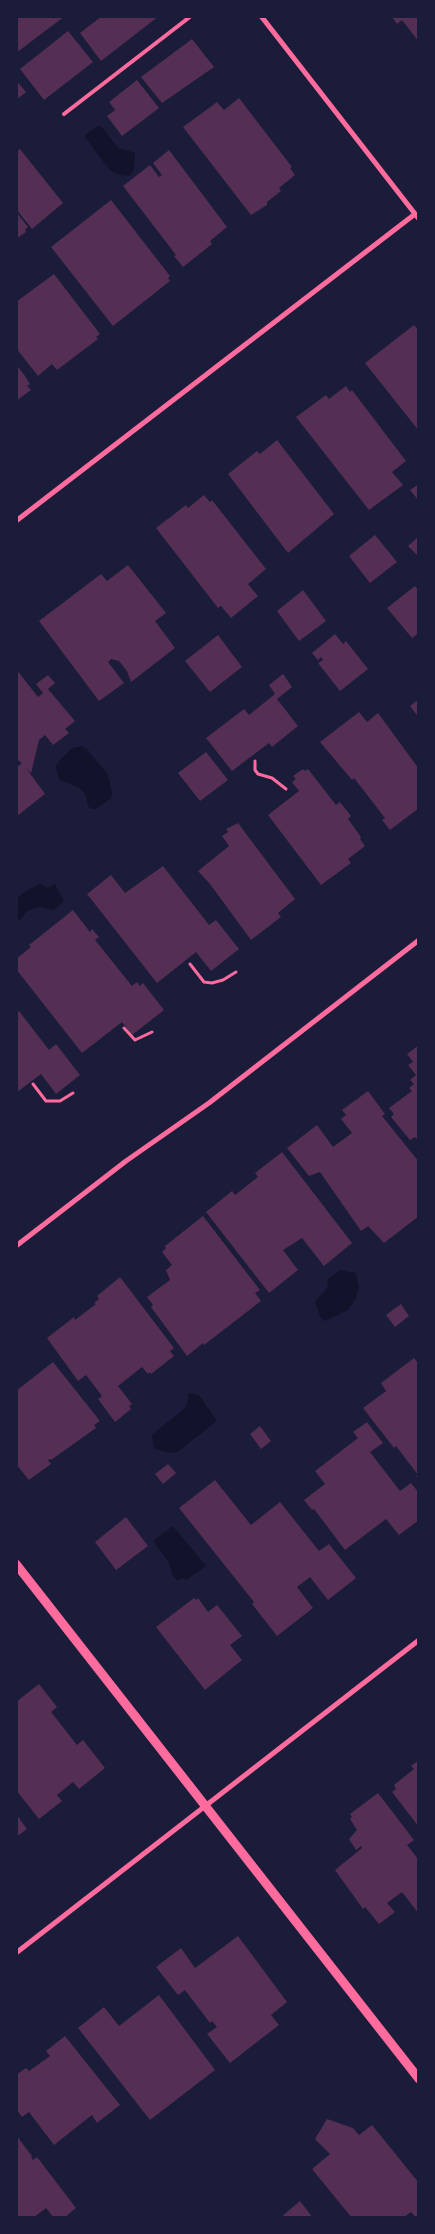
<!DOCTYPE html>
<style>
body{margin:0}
#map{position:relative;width:435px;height:2234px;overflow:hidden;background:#1b1b3a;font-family:"Work Sans",sans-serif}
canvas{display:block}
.frame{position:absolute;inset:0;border:18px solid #1b1b3a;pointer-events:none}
</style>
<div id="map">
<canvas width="435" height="2234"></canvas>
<div class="frame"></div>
</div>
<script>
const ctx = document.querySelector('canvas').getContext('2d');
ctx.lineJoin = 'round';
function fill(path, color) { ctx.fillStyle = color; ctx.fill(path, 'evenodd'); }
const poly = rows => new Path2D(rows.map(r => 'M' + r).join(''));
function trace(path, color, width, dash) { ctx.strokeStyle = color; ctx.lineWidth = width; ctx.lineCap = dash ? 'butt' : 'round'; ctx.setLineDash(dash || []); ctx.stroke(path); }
const water = poly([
 [101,126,118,148,135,153,134,170,129,176,121,175,110,170,84,136,96,127],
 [82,746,87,749,108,775,112,793,111,798,96,809,91,809,88,806,85,794,80,788,60,780,57,773,56,766,60,760,72,748],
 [40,884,48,888,55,884,64,901,54,910,38,907,27,911,21,919,16,921,16,900,24,892],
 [340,1270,356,1273,359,1287,355,1300,348,1310,325,1321,321,1318,315,1302,327,1288,328,1279],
 [189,1393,199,1395,217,1421,176,1453,165,1452,154,1448,152,1435,187,1406],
 [173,1526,206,1566,186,1580,183,1578,177,1580,173,1576,168,1561,153,1541]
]);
const building = poly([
 [16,16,65,16,16,53],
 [102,16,159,16,101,61,80,33],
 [391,16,419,16,419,42,402,20,397,24],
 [68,31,93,62,44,100,20,69],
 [192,39,214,67,162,103,141,77],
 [16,80,26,92,16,100],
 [137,80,159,108,122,136,107,116,115,110,109,102],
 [239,98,292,167,290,168,295,175,279,188,281,191,267,202,267,205,251,215,183,127,217,102,224,110],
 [20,149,63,203,32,229,16,209,16,152],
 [169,150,227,227,210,241,212,244,183,267,174,256,176,255,123,186,150,165,159,177,162,175,153,163],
 [111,200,170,276,168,278,170,281,113,326,51,247],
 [16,212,28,227,25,230,26,232,16,239],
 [54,274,100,334,96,337,98,339,57,370,52,364,38,376,16,348,16,302],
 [414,325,419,331,419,431,365,363],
 [16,364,25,376,30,384,27,386,31,390,16,401],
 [346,386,350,392,352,390,406,461,392,472,403,485,369,510,296,417,326,395,329,399],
 [277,440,334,514,288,553,228,474,257,451,260,454],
 [419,484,419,501,410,490],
 [204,495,210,502,212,500,266,569,248,584,258,596,231,618,221,606,218,608,156,528,186,505,188,508],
 [375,535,397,562,370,583,349,556],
 [419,536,419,557,408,546],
 [128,565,166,613,155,621,175,648,131,682,127,671,119,661,111,659,108,662,124,683,99,701,39,621,101,574,107,581],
 [415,586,419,591,419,633,412,638,387,608],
 [303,590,326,621,299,641,277,611],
 [335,634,343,644,346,641,368,669,340,691,318,663,323,660,321,657,318,660,312,653],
 [218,635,242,667,210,692,185,661],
 [16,669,38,697,43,693,36,684,48,675,55,683,48,689,75,721,65,729,69,733,53,745,45,735,39,740,31,773,26,768,45,794,17,816,16,768,22,763,16,759],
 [283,674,292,687,277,699,298,726,272,747,269,743,232,771,206,738,244,709,249,715,275,694,269,685],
 [419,699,419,718,410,706],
 [359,712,367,722,378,713,419,769,419,808,390,830,382,820,385,818,354,778,352,780,320,742],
 [206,752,228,780,200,801,178,773],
 [303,769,305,771,308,769,336,805,340,802,351,816,348,819,361,837,360,839,365,846,348,859,351,863,321,885,268,815,299,791,292,782,296,779,293,776],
 [238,823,295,899,278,913,281,917,251,940,210,884,198,871,229,846,222,836,228,832,226,829],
 [163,866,209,925,216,920,239,949,211,971,196,952,157,983,87,894,111,875,125,893],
 [73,910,90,932,92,929,99,937,95,940,132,986,137,982,140,986,143,983,164,1010,132,1035,122,1022,82,1053,16,969,16,959,31,947,29,945],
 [19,1011,49,1050,56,1044,80,1075,56,1094,41,1074,16,1093,16,1013],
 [419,1045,419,1142,415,1137,410,1140,391,1117,394,1114,389,1108,412,1091,409,1088,414,1084,410,1080,416,1075,408,1065,413,1062,407,1054],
 [368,1091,385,1114,382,1116,419,1162,419,1216,384,1243,368,1226,361,1231,320,1172,309,1176,287,1148,317,1125,333,1147,352,1133,341,1119,346,1115,342,1110],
 [282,1152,352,1243,324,1266,302,1238,283,1250,298,1270,269,1293,206,1212,232,1191,235,1195,258,1177,255,1173],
 [203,1216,260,1290,255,1293,261,1301,204,1345,203,1343,187,1356,151,1307,153,1305,147,1297,170,1280,166,1270,172,1265,162,1252,166,1248,165,1246],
 [120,1277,174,1348,170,1351,174,1356,151,1374,150,1372,148,1374,142,1367,118,1386,132,1404,129,1406,131,1409,115,1422,98,1399,102,1396,86,1375,78,1381,47,1338,74,1317,75,1320,96,1304,94,1303,99,1299,97,1296],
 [401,1304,409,1316,395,1327,386,1315],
 [414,1358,419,1364,419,1480,416,1476,418,1475,396,1446,394,1448,363,1408,386,1391,381,1383],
 [53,1362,100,1421,94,1425,96,1428,51,1460,50,1459,48,1460,51,1464,29,1480,16,1464,16,1391],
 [367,1422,383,1443,370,1452,400,1491,411,1483,419,1493,419,1520,399,1535,386,1519,345,1550,314,1509,312,1510,304,1500,325,1484,315,1471,358,1438,353,1432],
 [260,1426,271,1441,261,1449,250,1434],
 [168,1464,176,1473,163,1484,155,1474],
 [215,1480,251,1525,280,1502,319,1551,329,1544,356,1578,328,1600,310,1577,297,1587,313,1608,277,1636,252,1604,254,1602,179,1508],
 [126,1517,148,1546,116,1570,95,1542],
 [194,1598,196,1600,198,1598,208,1612,217,1605,242,1636,230,1645,242,1660,205,1690,156,1627],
 [39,1684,57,1707,51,1712,77,1745,83,1740,105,1768,79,1789,73,1782,57,1795,62,1801,39,1819,16,1790,16,1702],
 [419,1760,419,1827,392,1792,396,1789,394,1785,414,1769,411,1766],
 [378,1793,414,1840,407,1845,419,1860,419,1914,402,1892,387,1903,395,1912,379,1924,365,1907,363,1909,335,1870,362,1848,361,1846,356,1850,349,1839,357,1830,350,1819,352,1817,350,1814],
 [16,1814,27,1829,16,1837],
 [238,1936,287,2002,271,2015,279,2025,230,2063,207,2034,217,2027,212,2021,210,2023,185,1990,178,1995,156,1967,181,1948,195,1968],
 [159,1995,215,2070,150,2120,78,2028,104,2007,119,2026],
 [65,2036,120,2105,97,2123,92,2115,54,2145,29,2112,22,2117,16,2109,16,2075,26,2068,29,2071,50,2056,46,2051],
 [327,2119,353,2128,359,2135,372,2125,419,2183,419,2218,416,2218,411,2212,403,2218,352,2218,312,2169,330,2154,315,2139],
 [16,2135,32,2156,31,2157,33,2160,37,2157,76,2208,64,2218,54,2218,46,2208,33,2218,18,2218,16,2215],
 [300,2201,313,2218,280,2218]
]);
const path = poly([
 [255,761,255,770,258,774,272,778,286,789],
 [190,964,204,982,212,983,223,980,236,972],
 [124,1028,135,1040,152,1032],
 [33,1084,46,1101,60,1101,73,1093]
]);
const service = poly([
 [64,114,191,16]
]);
const minor = poly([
 [261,16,419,219],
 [16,521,415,214],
 [16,1246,126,1161,209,1103,419,940],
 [16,1953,419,1640]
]);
const tertiary = poly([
 [16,1564,419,2079]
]);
fill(water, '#12122b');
fill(building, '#542f53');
trace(path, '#ff6b9d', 3);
trace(service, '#ff6b9d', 4);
trace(minor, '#ff6b9d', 5);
trace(tertiary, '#ff6b9d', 9);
</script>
